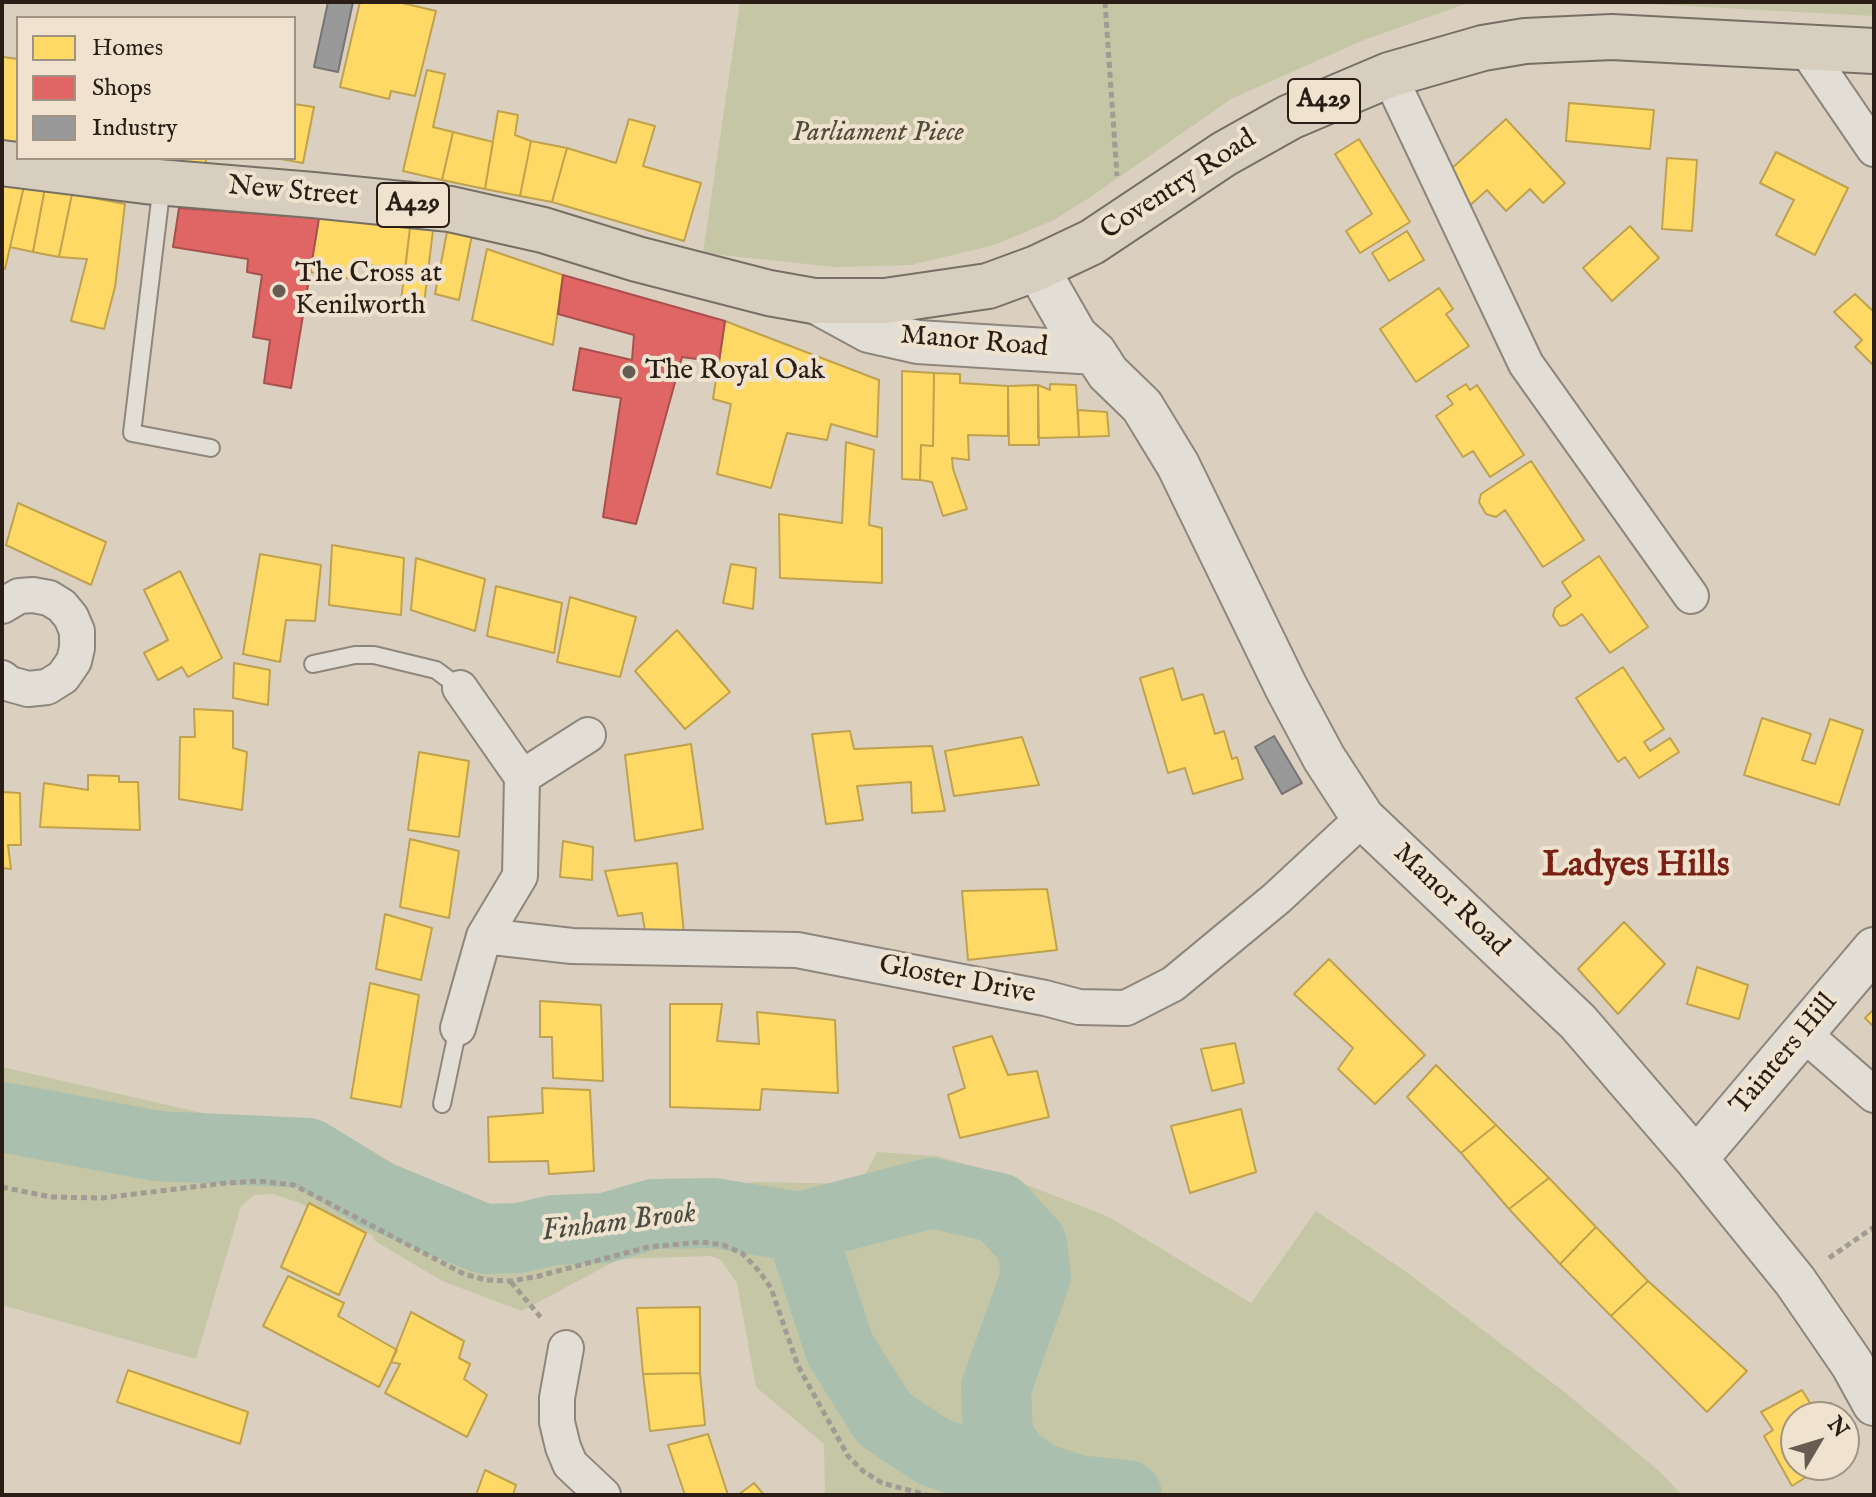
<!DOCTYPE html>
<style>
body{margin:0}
#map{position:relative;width:1876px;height:1497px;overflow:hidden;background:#dbd0bf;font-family:"IM FELL English",serif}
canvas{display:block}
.frame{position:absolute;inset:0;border:4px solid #291d16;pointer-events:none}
.legend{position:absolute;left:16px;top:16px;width:280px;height:144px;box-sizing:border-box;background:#efe2ce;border:2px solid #a09384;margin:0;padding:10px 14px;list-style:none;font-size:24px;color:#291d16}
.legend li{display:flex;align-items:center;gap:16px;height:40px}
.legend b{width:40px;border:2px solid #a09384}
.north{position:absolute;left:1780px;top:1401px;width:80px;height:80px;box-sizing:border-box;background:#efe2ce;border:2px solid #a09384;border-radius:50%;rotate:52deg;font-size:22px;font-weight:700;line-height:32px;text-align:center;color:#291d16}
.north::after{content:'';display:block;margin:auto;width:28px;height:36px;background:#675c51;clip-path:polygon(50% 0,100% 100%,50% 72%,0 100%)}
</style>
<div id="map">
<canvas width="1876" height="1497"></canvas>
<div class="frame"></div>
<ul class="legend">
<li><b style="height:22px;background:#ffd966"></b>Homes</li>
<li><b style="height:22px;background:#e06666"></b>Shops</li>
<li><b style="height:22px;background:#999"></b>Industry</li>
</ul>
<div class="north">N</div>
</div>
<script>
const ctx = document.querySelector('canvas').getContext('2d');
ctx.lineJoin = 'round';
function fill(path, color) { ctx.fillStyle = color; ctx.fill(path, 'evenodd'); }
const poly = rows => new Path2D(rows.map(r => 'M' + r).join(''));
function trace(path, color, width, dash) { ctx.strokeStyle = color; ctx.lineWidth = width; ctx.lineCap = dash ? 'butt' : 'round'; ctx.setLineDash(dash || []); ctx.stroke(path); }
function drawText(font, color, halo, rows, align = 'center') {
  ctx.font = font + ' "IM FELL English",serif'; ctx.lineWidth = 8; ctx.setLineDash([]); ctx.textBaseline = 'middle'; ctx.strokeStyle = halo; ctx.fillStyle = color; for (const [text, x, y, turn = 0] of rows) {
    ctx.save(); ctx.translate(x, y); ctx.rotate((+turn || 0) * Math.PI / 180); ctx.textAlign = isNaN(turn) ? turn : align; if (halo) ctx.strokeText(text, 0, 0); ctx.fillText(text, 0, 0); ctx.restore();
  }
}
const green = poly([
 [740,2,1471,2,1364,40,1231,99,1092,196,1054,220,994,245,911,265,835,267,703,253],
 [1610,2,1874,2,1874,16],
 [2,1067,255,1125,336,1147,458,1208,499,1221,521,1220,624,1199,755,1182,860,1184,877,1152,937,1156,994,1172,1109,1217,1251,1303,1316,1211,1405,1271,1562,1390,1659,1471,1682,1495,825,1495,824,1444,756,1387,737,1283,721,1260,711,1256,619,1259,522,1311,442,1281,375,1241,372,1235,297,1202,273,1194,254,1195,241,1206,196,1359,2,1305]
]);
const homes = poly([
 [360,2,398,2,436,11,415,96,391,91,389,99,340,87,360,2],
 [3,57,18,59,18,150,2,147,3,57],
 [427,70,445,74,433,127,453,132,442,180,403,171,427,70],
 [1569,103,1654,110,1650,149,1566,141,1569,103],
 [294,104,314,107,303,163,275,158,294,158,294,104],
 [498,111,518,115,515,135,531,141,520,196,485,189,498,111],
 [629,119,655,126,643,166,701,183,684,241,552,202,567,148,616,163,629,119],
 [1506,119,1565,183,1543,203,1530,189,1506,211,1487,190,1466,209,1439,180,1506,119],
 [453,132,493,142,485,189,442,180,453,132],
 [1359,139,1410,222,1360,253,1346,231,1372,214,1335,154,1359,139],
 [531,141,567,148,552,202,520,196,531,141],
 [1776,152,1848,188,1815,255,1776,235,1794,200,1760,183,1776,152],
 [148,158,206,158,205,169,148,162,148,158],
 [1667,158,1697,160,1692,231,1662,229,1667,158],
 [2,183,24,186,5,269,2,268,2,183],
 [24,186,45,188,33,252,10,247,24,186],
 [45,188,72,194,59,257,33,252,45,188],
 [72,194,125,204,115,287,104,329,71,321,87,259,59,257,72,194],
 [319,218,410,228,405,271,354,262,351,279,310,272,319,218],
 [1630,226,1659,258,1612,301,1583,268,1630,226],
 [410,228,433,230,424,304,401,301,410,228],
 [1407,231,1424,260,1389,281,1372,253,1407,231],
 [447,232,472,235,459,300,435,294,447,232],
 [487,249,563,275,553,345,472,320,487,249],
 [1439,288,1453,309,1446,314,1469,346,1416,382,1380,329,1439,288],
 [1855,294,1874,312,1874,366,1855,347,1862,340,1834,312,1855,294],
 [725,321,879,380,877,437,831,424,827,440,787,433,771,488,717,474,731,404,713,399,725,321],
 [902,371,934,373,933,446,921,445,920,480,902,479,902,371],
 [934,373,960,374,960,383,1008,386,1008,436,968,435,969,460,952,458,953,469,967,509,943,516,932,482,920,480,921,445,933,446,934,373],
 [1050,384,1076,385,1079,437,1038,438,1038,385,1050,390,1050,384],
 [1466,384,1470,390,1477,385,1524,455,1490,477,1473,451,1463,457,1436,416,1453,404,1447,396,1466,384],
 [1038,385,1039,445,1009,445,1008,386,1038,385],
 [1078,410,1107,412,1109,436,1079,437,1078,410],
 [846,442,874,450,869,525,882,528,882,583,780,578,779,514,842,523,846,442],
 [1531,461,1584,540,1543,567,1505,510,1496,517,1486,514,1479,502,1481,494,1531,461],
 [18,503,106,542,91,585,6,545,18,503],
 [332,545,404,558,401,615,329,605,332,545],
 [260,554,321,565,315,621,286,620,280,662,243,654,260,554],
 [1599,556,1648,627,1610,653,1582,614,1566,625,1560,626,1553,616,1555,608,1571,596,1562,582,1599,556],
 [416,558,485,579,475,631,411,610,416,558],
 [731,564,756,568,753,609,723,603,731,564],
 [180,571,222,658,188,677,182,667,158,680,144,653,168,640,144,590,180,571],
 [496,586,562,603,554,653,487,636,496,586],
 [570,597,636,617,620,677,557,662,570,597],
 [677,630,730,692,685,729,635,671,677,630],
 [234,663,270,670,268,705,233,698,234,663],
 [1623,667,1664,729,1644,742,1650,751,1670,738,1679,752,1639,778,1625,757,1618,762,1576,698,1623,667],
 [1173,668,1182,700,1203,694,1215,734,1224,731,1232,759,1237,757,1243,779,1193,794,1185,768,1168,773,1140,678,1173,668],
 [194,709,233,711,233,748,247,752,242,810,179,799,180,737,195,737,194,709],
 [1762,718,1811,734,1802,760,1815,764,1830,719,1863,730,1839,805,1744,775,1762,718],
 [850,731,854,749,932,746,945,811,912,813,911,782,857,786,863,820,826,824,812,734,850,731],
 [1022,737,1039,785,954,796,945,751,1022,737],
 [691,744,703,829,635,841,625,755,691,744],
 [419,752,469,761,459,837,408,830,419,752],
 [88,775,119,776,119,782,138,782,140,830,40,827,44,783,88,790,88,775],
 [2,792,20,793,21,845,8,845,11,869,2,868,2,792],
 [410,839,459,851,449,918,400,907,410,839],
 [563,841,593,847,592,880,560,877,563,841],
 [677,863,685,944,649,954,642,913,618,916,605,871,677,863],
 [1047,889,1057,950,968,960,962,891,1047,889],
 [385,914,432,928,421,980,376,969,385,914],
 [1624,922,1665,964,1618,1014,1578,969,1624,922],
 [1329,959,1425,1055,1375,1104,1338,1069,1353,1048,1294,994,1329,959],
 [1697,967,1748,985,1739,1019,1687,1004,1697,967],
 [370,983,419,995,401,1107,351,1098,370,983],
 [540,1001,601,1005,603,1081,553,1078,552,1037,540,1037,540,1001],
 [670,1004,722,1004,717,1041,759,1044,757,1012,835,1020,838,1093,762,1089,760,1110,670,1107,670,1004],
 [1874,1009,1874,1027,1865,1018,1874,1009],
 [992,1036,1008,1075,1037,1071,1049,1117,960,1138,948,1095,965,1088,953,1047,992,1036],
 [1235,1043,1244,1083,1212,1091,1201,1049,1235,1043],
 [1436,1065,1496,1125,1461,1153,1407,1097,1436,1065],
 [542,1088,590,1090,594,1171,549,1174,548,1161,489,1162,488,1117,543,1113,542,1088],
 [1241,1109,1256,1172,1190,1193,1171,1126,1241,1109],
 [1496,1125,1549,1178,1509,1209,1461,1153,1496,1125],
 [1549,1178,1596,1227,1560,1264,1509,1209,1549,1178],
 [309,1203,366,1233,339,1295,281,1267,309,1203],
 [1596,1227,1648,1281,1611,1316,1560,1264,1596,1227],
 [288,1276,344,1303,338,1316,397,1350,379,1387,263,1326,288,1276],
 [1648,1281,1747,1371,1707,1412,1611,1316,1648,1281],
 [700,1307,700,1373,643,1374,637,1308,700,1307],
 [411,1312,464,1341,459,1358,470,1364,464,1379,487,1395,467,1437,385,1393,400,1364,391,1362,411,1312],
 [128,1370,248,1412,240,1444,117,1402,128,1370],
 [700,1373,705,1425,650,1431,643,1374,700,1373],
 [1802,1390,1815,1411,1831,1403,1839,1417,1796,1417,1796,1465,1825,1465,1792,1486,1764,1436,1773,1430,1761,1412,1802,1390],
 [1844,1425,1856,1445,1844,1453,1844,1425],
 [708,1434,728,1495,685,1495,668,1445,708,1434],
 [485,1470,516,1485,513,1495,476,1495,485,1470],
 [754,1483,764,1495,738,1495,754,1483]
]);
const shops = poly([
 [179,208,319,218,291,388,264,383,270,340,253,337,262,275,247,272,248,259,173,247,179,208],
 [563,275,725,321,719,362,682,357,636,524,603,517,621,398,573,390,580,348,632,360,634,335,558,314,563,275]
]);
const industry = poly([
 [328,2,353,2,338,72,314,67,328,2],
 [1274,736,1302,783,1282,794,1255,747,1274,736]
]);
const river = poly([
 [2,1117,157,1146,308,1153,377,1195,484,1239,519,1238,554,1230,605,1228,653,1214,714,1213,800,1227,931,1193,999,1208,1032,1244,1036,1276,996,1388,998,1436,1014,1461,1039,1477,1077,1490,1127,1495],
 [800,1227,840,1349,884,1419,934,1452,988,1470,1039,1477]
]);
const path = poly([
 [1105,2,1117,176],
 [2,1187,51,1197,102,1198,226,1183,259,1181,294,1185,464,1274,486,1280,511,1281,539,1276,648,1247,702,1242,723,1245,742,1253,759,1271,771,1288,798,1366,848,1456,863,1471,882,1483,927,1495],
 [1829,1258,1874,1227],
 [511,1282,543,1320]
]);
const service = poly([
 [162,184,132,433,211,448],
 [313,664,355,655,374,655,436,670,460,688],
 [442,1104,458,1028]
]);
const minor = poly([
 [1805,48,1874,149],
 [1389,75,1526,364,1691,596],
 [2,606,19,596,33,595,49,598,62,606,71,617,77,631,77,648,74,661,63,677,47,687,28,689,10,684,2,678],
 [522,777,588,735],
 [484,936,572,946,797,950,1045,998,1079,1007,1126,1008,1173,984,1277,898,1363,818],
 [458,1028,484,936,520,876,522,777,460,688],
 [1804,1034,1874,1095],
 [566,1348,557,1398,557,1422,563,1447,570,1464,603,1495]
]);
const tertiary = poly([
 [1037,268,1076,336,1095,353,1108,373,1142,406,1178,465,1286,687,1324,758,1363,818,1578,1022,1696,1159,1795,1281,1852,1364,1874,1404],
 [814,301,869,331,918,342,1095,353],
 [1696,1159,1874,949]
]);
const primary = poly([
 [2,163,145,181,313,195,450,209,543,230,637,259,769,293,814,301,885,301,988,286,1037,268,1092,242,1224,154,1290,117,1389,75,1483,48,1525,41,1612,37,1874,51]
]);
const markers = [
 [279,291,8,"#675c51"],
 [629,372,8,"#675c51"]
];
const shields = [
 [1324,101,72],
 [413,205,72]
];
const shieldNames = [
 ["A429",1324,101],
 ["A429",413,205]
];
const parkNames = [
 ["Parliament Piece",878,134]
];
const streetNames = [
 ["Coventry Road",1179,186,-33],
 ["New Street",293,193,5],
 ["Manor Road",974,343,5],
 ["Manor Road",1450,901,44],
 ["Gloster Drive",957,981,11],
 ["Tainters Hill",1785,1055,-50]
];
const poiNames = [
 ["The Cross at",295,275],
 ["Kenilworth",295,307],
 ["The Royal Oak",645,372]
];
const waterNames = [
 ["Finham Brook",619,1224,-7]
];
const districtNames = [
 ["Ladyes Hills",1636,868]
];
fill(green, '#c4c6a5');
fill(homes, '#ffd966');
trace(homes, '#bfa14e', 2);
fill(shops, '#e06666');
trace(shops, '#a9504e', 2);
fill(industry, '#999');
trace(industry, '#777472', 2);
trace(river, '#abbfaf', 70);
trace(service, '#8e867c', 20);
trace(minor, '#8e867c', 38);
trace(tertiary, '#8e867c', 46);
trace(primary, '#766f65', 48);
trace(path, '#a19b94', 5, [6, 4]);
trace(service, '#e3ded5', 16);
trace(minor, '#e3ded5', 34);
trace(tertiary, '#e3ded5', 42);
trace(primary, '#d8cec0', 44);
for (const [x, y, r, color] of markers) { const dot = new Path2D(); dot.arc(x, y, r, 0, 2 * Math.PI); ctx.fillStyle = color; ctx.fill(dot); trace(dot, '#efe2ce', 3); }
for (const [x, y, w] of shields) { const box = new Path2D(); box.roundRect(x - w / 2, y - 22, w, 44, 6); ctx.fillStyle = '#efe2ce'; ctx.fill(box); trace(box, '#291d16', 2); }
drawText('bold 26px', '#291d16', null, shieldNames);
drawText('italic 28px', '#524d3b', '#efe2ce', parkNames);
drawText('28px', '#291d16', '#efe2ce', streetNames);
drawText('28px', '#291d16', '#efe2ce', poiNames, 'left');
drawText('italic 30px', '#4a4c42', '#efe2ce', waterNames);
drawText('bold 36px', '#7a1f14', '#efe2ce', districtNames);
</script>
